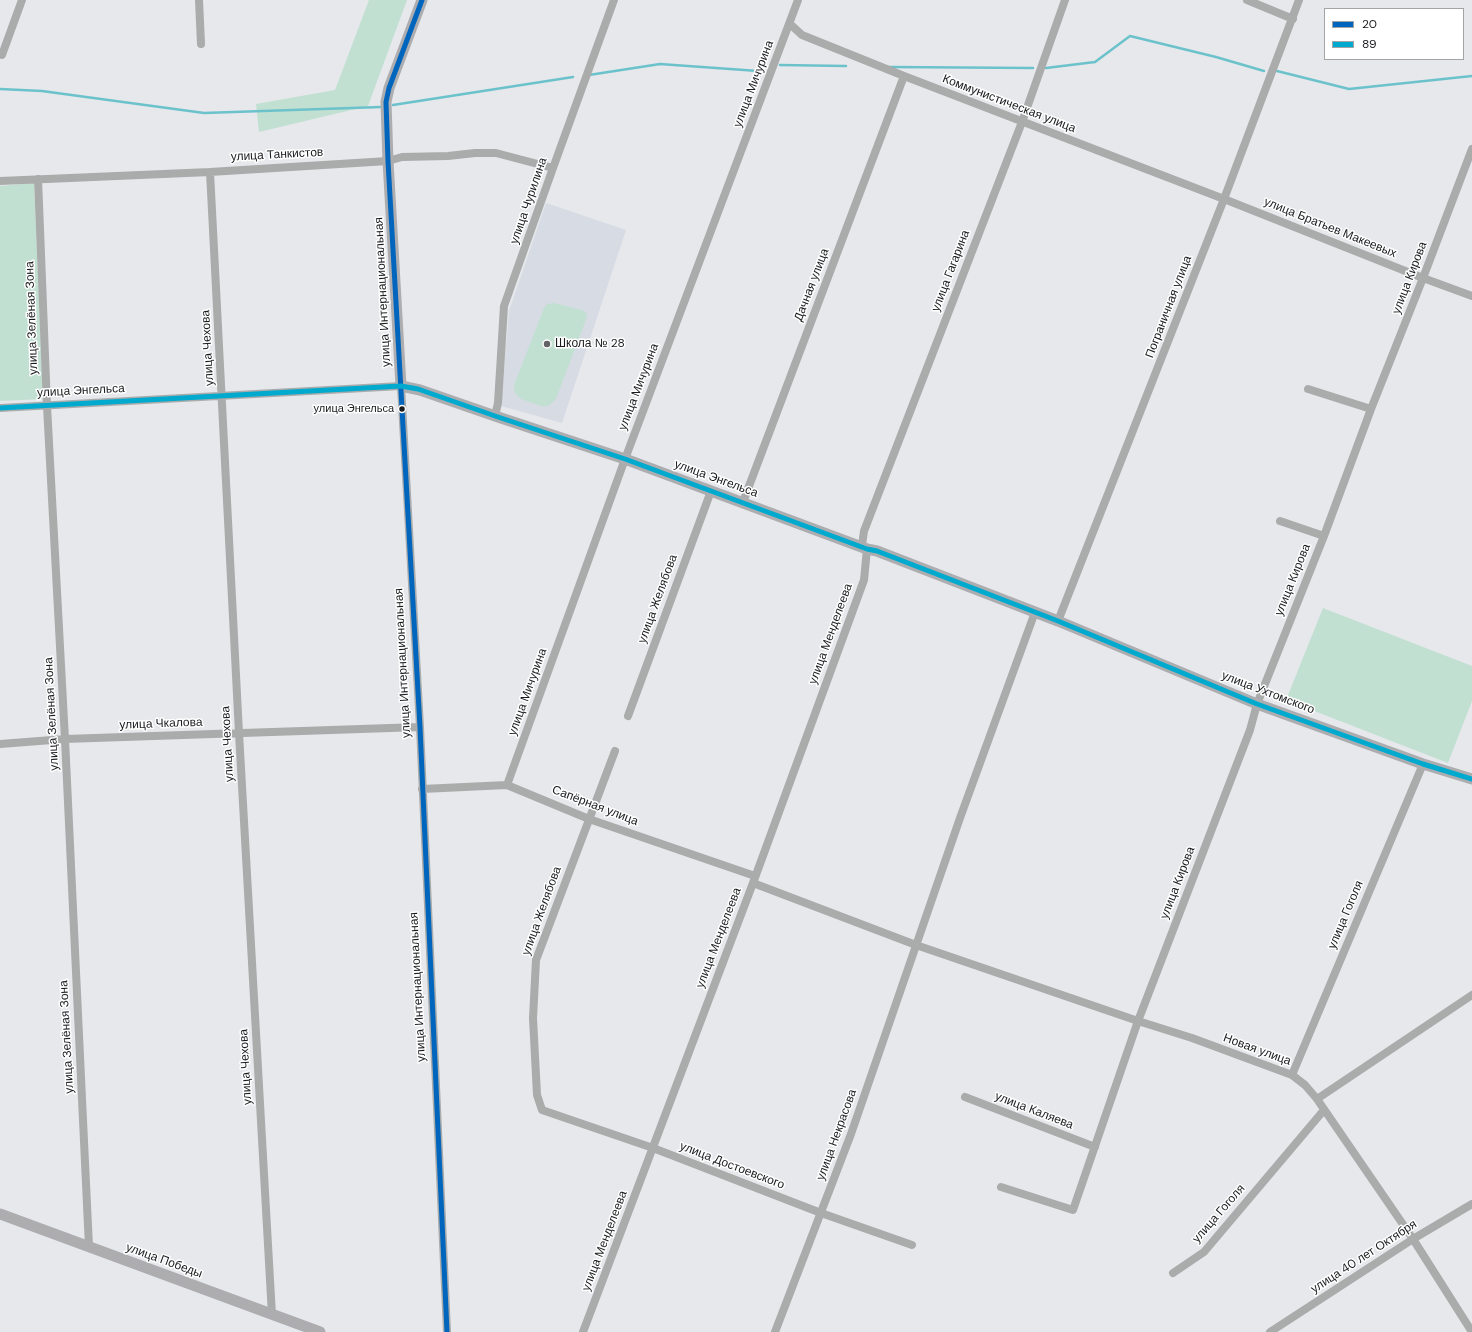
<!DOCTYPE html>
<meta charset="utf-8">
<style>
body{margin:0}
#map{position:relative;width:1472px;height:1332px;overflow:hidden;background:#e6e8ec;font-family:"DM Sans",sans-serif}
canvas{display:block}
.legend{position:absolute;left:1324px;top:8px;width:140px;height:52px;box-sizing:border-box;background:#fff;border:1px solid #a3a4a5;margin:0;padding:5px 7px;list-style:none;font-size:12px;color:#1a1b1e}
.legend li{display:flex;align-items:center;gap:8px;height:20px}
.legend b{width:20px;border:1px solid #a3a4a5}
</style>
<div id="map">
<canvas width="1472" height="1332"></canvas>
<ul class="legend">
<li><b style="height:5px;background:#0065bd"></b>20</li>
<li><b style="height:5px;background:#00a9ce"></b>89</li>
</ul>
</div>
<script>
const ctx = document.querySelector('canvas').getContext('2d');
ctx.lineJoin = 'round';
function fill(path, color) { ctx.fillStyle = color; ctx.fill(path, 'evenodd'); }
const poly = rows => new Path2D(rows.map(r => 'M' + r).join(''));
function trace(path, color, width, dash) { ctx.strokeStyle = color; ctx.lineWidth = width; ctx.lineCap = dash ? 'butt' : 'round'; ctx.setLineDash(dash || []); ctx.stroke(path); }
function drawText(font, color, halo, rows, align = 'center') {
  ctx.font = font + ' "DM Sans",sans-serif'; ctx.lineWidth = 3; ctx.setLineDash([]); ctx.textBaseline = 'middle'; ctx.strokeStyle = halo; ctx.fillStyle = color; for (const [text, x, y, turn = 0] of rows) {
    ctx.save(); ctx.translate(x, y); ctx.rotate((+turn || 0) * Math.PI / 180); ctx.textAlign = isNaN(turn) ? turn : align; if (halo) ctx.strokeText(text, 0, 0); ctx.fillText(text, 0, 0); ctx.restore();
  }
}
const built = poly([
 [546,203,626,230,562,423,501,406,509,311]
]);
const green = poly([
 [369,0,407,0,368,106,259,132,256,104,335,90],
 [34,183,43,399,0,401,0,186],
 [554,303,582,310,586,313,587,317,556,399,548,406,541,406,521,399,515,393,514,385,544,308,547,304],
 [1323,608,1472,666,1472,701,1448,763,1286,700]
]);
const stream = poly([
 [780,65,846,66],
 [889,67,1033,68],
 [1046,68,1095,62,1130,36,1216,57,1264,71],
 [1277,71,1349,89,1472,76],
 [589,75,660,64,758,71],
 [0,89,42,91,204,113,381,107],
 [393,105,573,77]
]);
const minor = poly([
 [199,0,201,44],
 [1247,0,1293,19],
 [790,24,802,35,904,76,1224,199,1423,278,1472,296],
 [2,55,22,0],
 [210,172,239,733,272,1315],
 [38,179,47,406,65,739,89,1247],
 [0,181,210,172,388,161,402,157,448,156,475,153,496,153,553,168],
 [1308,389,1371,409],
 [0,408,401,386,420,727,447,1332],
 [495,416,498,403,504,306,553,168,614,0],
 [743,502,904,76],
 [1280,521,1324,536],
 [1058,621,1224,199,1299,0],
 [628,716,711,491],
 [0,744,65,739,420,727],
 [615,751,536,960,533,1018,537,1095,542,1110,653,1148,821,1213,912,1245],
 [507,785,625,459,798,0],
 [422,789,507,785,589,819,755,876],
 [753,883,916,945,1138,1021,1192,1038,1292,1075,1305,1085,1317,1099,1413,1239,1472,1332],
 [1292,1075,1423,764],
 [965,1097,1095,1147],
 [1317,1099,1472,995],
 [1001,1187,1073,1210,1138,1021,1250,730,1257,704,1324,536,1371,409,1423,278,1472,149],
 [1173,1273,1204,1252,1324,1110],
 [583,1332,753,883,864,580,867,549,862,545,864,531,1022,122,1065,0],
 [775,1332,851,1134,960,818,1035,612],
 [1270,1332,1413,1239,1472,1204]
]);
const major = poly([
 [422,0,389,88,386,102,388,161,401,386,420,390,498,417,625,459,867,549,877,551,1058,621,1257,704,1423,764,1472,779],
 [0,1214,320,1332]
]);
const bus1 = poly([
 [422,0,389,88,386,102,388,161,420,727,447,1332]
]);
const bus2 = poly([
 [0,408,401,386,418,389,498,417,625,459,867,549,877,551,1058,621,1257,704,1423,764,1472,779]
]);
const markers = [
 [547,344,4,"#616366"],
 [402,409,3.5,"#1a1b1e"]
];
const busNames = [
 ["улица Энгельса",394,409]
];
const streetNames = [
 ["улица Мичурина",754,84,-69],
 ["Коммунистическая улица",1009,104,21],
 ["улица Танкистов",277,155,-3],
 ["улица Чурилина",529,201,-71],
 ["улица Братьев Макеевых",1330,228,22],
 ["улица Гагарина",951,271,-69],
 ["улица Кирова",1410,278,-69],
 ["Дачная улица",812,285,-69],
 ["улица Интернациональная",383,292,-93],
 ["Пограничная улица",1169,307,-69],
 ["улица Зелёная Зона",32,318,-92],
 ["улица Чехова",208,348,-93],
 ["улица Мичурина",639,387,-69],
 ["улица Энгельса",81,391,-3],
 ["улица Энгельса",716,479,20],
 ["улица Кирова",1293,580,-68],
 ["улица Желябова",658,599,-70],
 ["улица Менделеева",831,634,-70],
 ["улица Интернациональная",403,663,-93],
 ["улица Мичурина",528,692,-70],
 ["улица Ухтомского",1268,693,21],
 ["улица Зелёная Зона",52,714,-93],
 ["улица Чкалова",161,724,-2],
 ["улица Чехова",228,744,-93],
 ["Сапёрная улица",595,806,21],
 ["улица Кирова",1178,883,-69],
 ["улица Желябова",542,911,-70],
 ["улица Гоголя",1346,915,-67],
 ["улица Менделеева",719,938,-69],
 ["улица Интернациональная",418,987,-93],
 ["улица Зелёная Зона",67,1037,-93],
 ["Новая улица",1257,1050,20],
 ["улица Чехова",246,1067,-93],
 ["улица Каляева",1034,1111,21],
 ["улица Некрасова",837,1135,-70],
 ["улица Достоевского",732,1166,21],
 ["улица Гоголя",1219,1214,-49],
 ["улица Менделеева",605,1241,-69],
 ["улица 40 лет Октября",1364,1257,-33],
 ["улица Победы",164,1261,20]
];
const poiNames = [
 ["Школа № 28",555,344]
];
fill(built, '#d6dbe4');
fill(green, '#c1e0d2');
trace(stream, '#6cc2cb', 2.5);
trace(minor, '#aaabab', 8);
trace(major, '#adadb0', 11);
trace(bus1, '#0065bd', 5);
trace(bus2, '#00a9ce', 5);
for (const [x, y, r, color] of markers) { const dot = new Path2D(); dot.arc(x, y, r, 0, 2 * Math.PI); ctx.fillStyle = color; ctx.fill(dot); trace(dot, '#fff', 1.5); }
drawText('11px', '#1a1b1e', '#fff', busNames, 'right');
drawText('12px', '#1a1b1e', '#fff', streetNames);
drawText('12px', '#1a1b1e', '#fff', poiNames, 'left');
</script>
